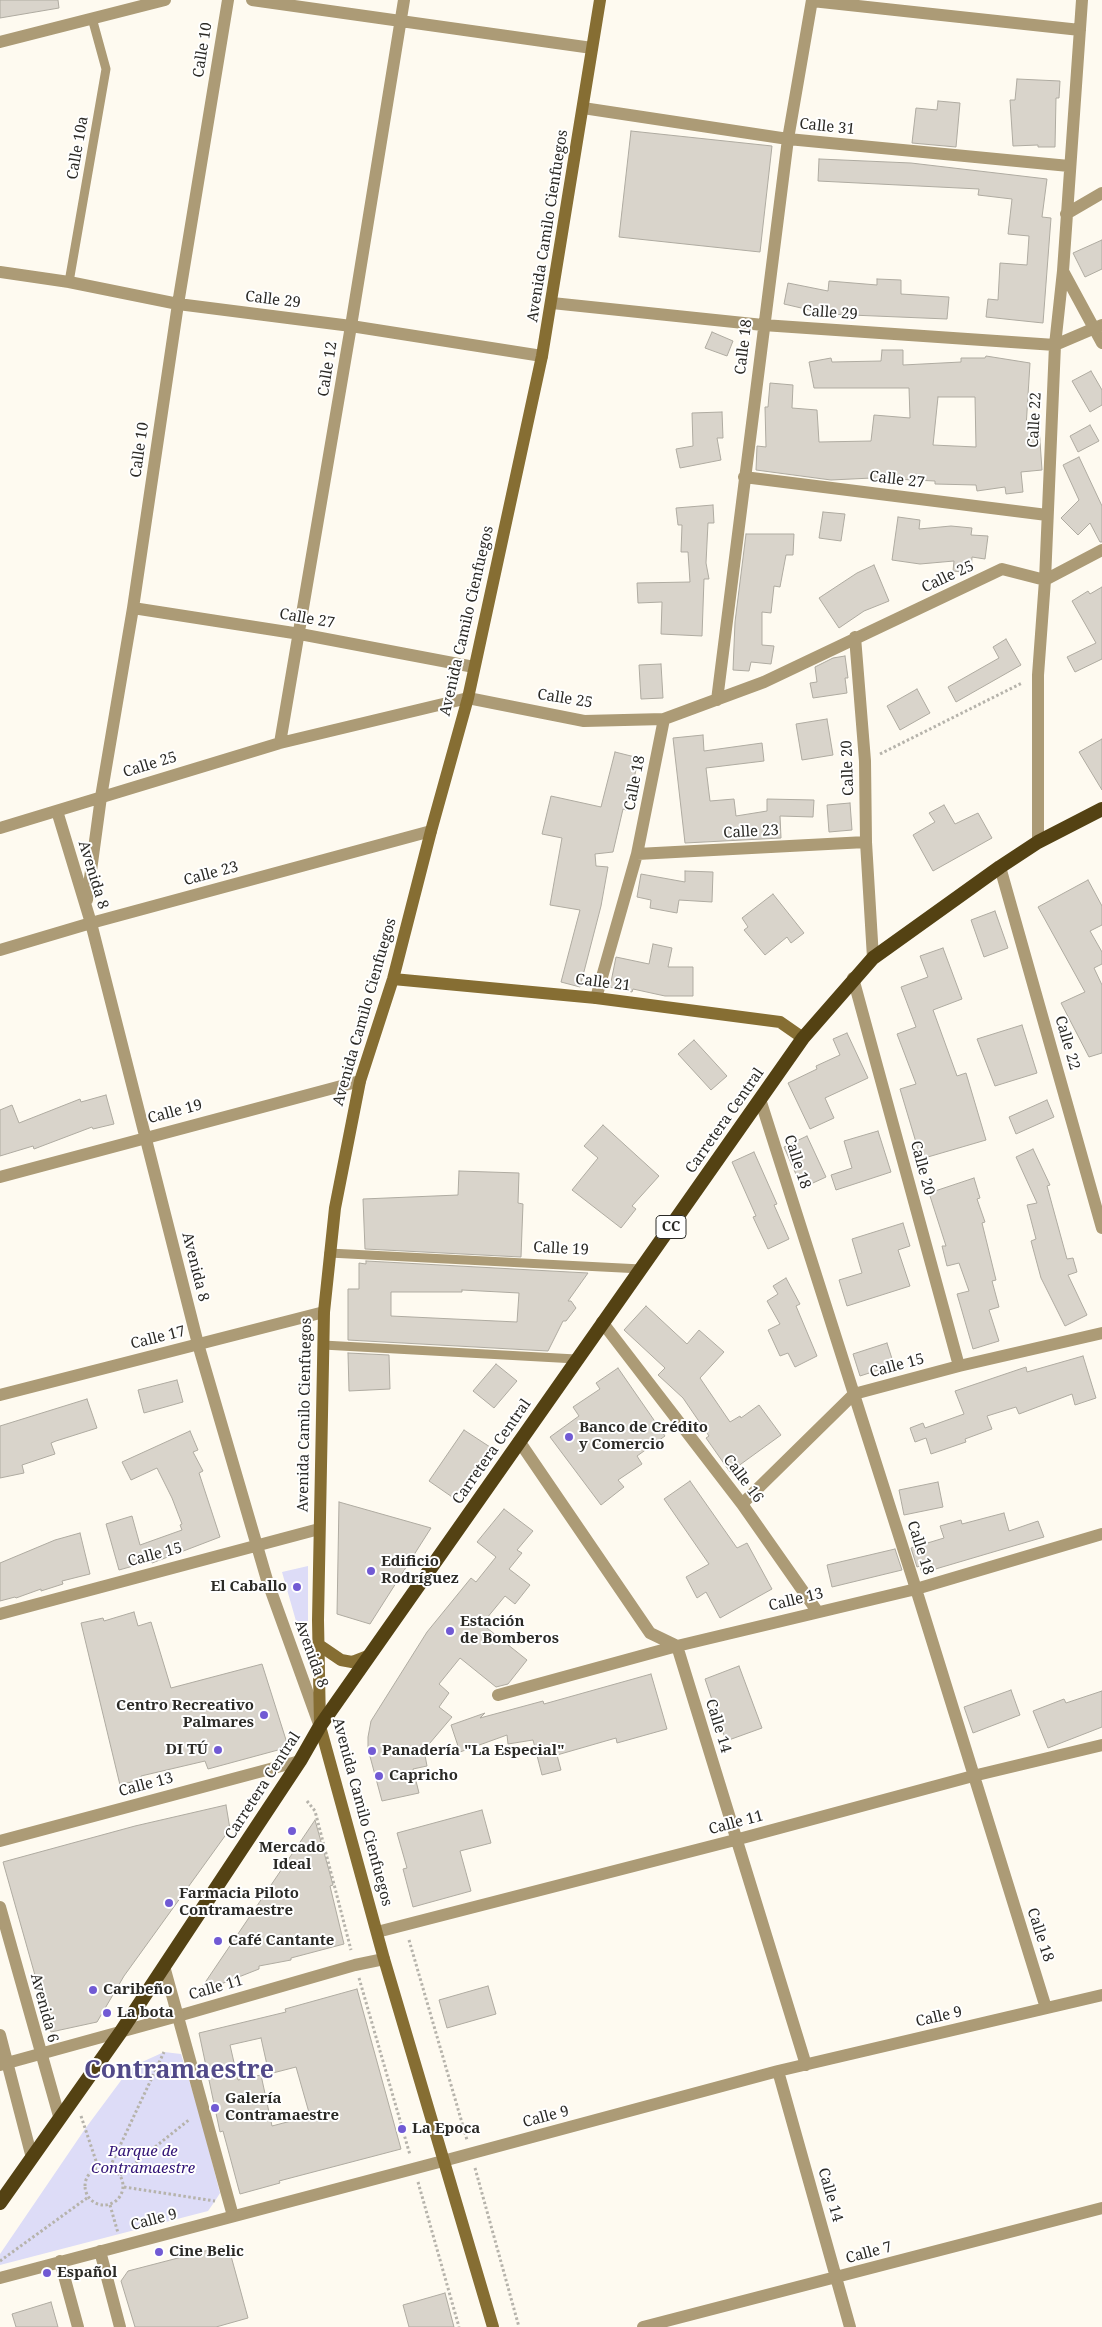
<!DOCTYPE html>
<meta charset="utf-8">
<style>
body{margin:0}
canvas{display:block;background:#fefaf0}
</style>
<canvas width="1102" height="2327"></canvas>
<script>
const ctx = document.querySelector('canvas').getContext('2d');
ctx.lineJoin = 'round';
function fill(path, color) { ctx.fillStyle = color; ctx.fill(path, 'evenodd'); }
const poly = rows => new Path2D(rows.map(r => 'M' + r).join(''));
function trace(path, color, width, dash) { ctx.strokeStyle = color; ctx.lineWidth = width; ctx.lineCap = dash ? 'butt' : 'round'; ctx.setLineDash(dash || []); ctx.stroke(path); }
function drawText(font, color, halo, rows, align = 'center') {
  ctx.font = font + ' "Noto Serif",serif'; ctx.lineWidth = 4; ctx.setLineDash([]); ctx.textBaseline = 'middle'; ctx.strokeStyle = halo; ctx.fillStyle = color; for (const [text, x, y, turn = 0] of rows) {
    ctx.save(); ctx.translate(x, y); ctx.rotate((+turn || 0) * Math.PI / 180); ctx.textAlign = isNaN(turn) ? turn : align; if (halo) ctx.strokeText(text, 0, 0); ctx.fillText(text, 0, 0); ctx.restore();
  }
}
const green = poly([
 [308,1566,308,1663,282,1572],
 [164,2052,181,2054,199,2112,220,2193,215,2201,208,2211,0,2265,0,2254,85,2129,131,2067]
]);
const building = poly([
 [0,0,58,0,59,8,0,18,0,0],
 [1017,79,1060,81,1059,98,1056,98,1055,147,1038,147,1038,145,1013,146,1010,100,1015,100,1017,79],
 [938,101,960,103,956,147,912,143,916,108,937,110,938,101],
 [631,131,772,146,760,252,619,237,631,131],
 [819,159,911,163,1047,179,1042,217,1051,218,1043,323,986,317,988,299,998,300,1000,263,1027,265,1029,236,1008,234,1012,199,978,195,979,189,818,181,819,159],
 [1102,240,1102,269,1085,277,1073,253,1102,240],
 [877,279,901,280,901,294,949,297,947,319,827,314,784,304,788,283,828,291,829,281,877,285,877,279],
 [712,332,733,341,727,356,705,348,712,332],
 [882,350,903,350,903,365,961,362,961,358,985,358,986,356,1030,363,1026,428,1039,427,1042,470,1021,472,1023,492,1006,494,1005,487,977,491,976,485,935,484,935,481,872,478,831,480,756,470,757,446,766,447,765,407,768,407,770,383,793,385,792,408,817,410,819,442,871,441,874,415,910,418,909,388,814,388,809,362,831,358,832,362,881,361,882,350],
 [938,397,975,397,976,447,933,445,938,397],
 [1091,371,1102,390,1102,405,1090,412,1072,381,1091,371],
 [722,412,723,438,717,438,721,460,680,468,676,449,693,446,692,413,722,412],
 [1090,425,1099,441,1078,452,1070,436,1090,425],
 [1079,457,1102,506,1102,542,1100,542,1090,523,1078,535,1061,518,1079,500,1063,465,1079,457],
 [713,505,714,523,708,523,706,563,709,579,704,579,702,636,661,634,662,602,638,603,637,583,690,582,688,552,681,552,682,525,678,525,676,508,713,505],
 [823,512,845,514,841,541,819,538,823,512],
 [898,517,920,520,919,529,951,526,972,528,971,535,988,536,985,559,972,557,971,573,953,571,954,561,920,564,892,560,898,517],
 [746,534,794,534,793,555,786,555,780,587,774,586,771,613,762,612,762,645,774,646,771,664,751,662,749,671,733,670,735,622,746,534],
 [874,565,889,601,864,611,839,628,819,598,857,573,874,565],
 [1102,587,1102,659,1075,672,1067,657,1096,643,1072,601,1088,591,1090,594,1102,587],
 [1006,639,1021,665,956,702,948,687,999,658,993,647,1006,639],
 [845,656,848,678,845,678,847,693,813,698,810,683,817,682,815,667,833,658,845,656],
 [661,664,663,698,641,699,639,665,661,664],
 [917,689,930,713,900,730,887,706,917,689],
 [827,719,833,755,802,760,796,724,827,719],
 [703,735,704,751,762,743,764,761,706,768,710,801,734,799,736,816,767,811,767,799,814,800,813,817,780,816,781,838,685,843,673,738,703,735],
 [1102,739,1102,790,1079,752,1102,739],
 [615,752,639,758,626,810,623,809,613,852,595,854,596,866,608,867,601,906,580,987,561,982,580,910,550,905,562,838,542,834,551,796,601,807,615,752],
 [850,803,852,830,829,832,827,805,850,803],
 [944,805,955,824,978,813,992,838,933,871,913,835,935,822,929,813,944,805],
 [685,871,713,872,712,902,679,900,677,913,650,908,651,900,637,897,641,874,685,882,685,871],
 [1088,880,1102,906,1102,925,1090,931,1102,952,1102,964,1094,968,1102,985,1102,1053,1089,1057,1061,1003,1085,992,1038,907,1088,880],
 [773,894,804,933,791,943,787,937,765,955,744,930,748,927,742,918,773,894],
 [995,911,1008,948,984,957,971,920,995,911],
 [653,944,672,948,668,967,693,967,693,996,665,996,633,989,632,992,610,987,616,957,649,964,653,944],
 [943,948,962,999,933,1010,957,1076,966,1073,986,1140,921,1159,900,1089,916,1084,897,1034,916,1027,901,987,928,977,920,956,943,948],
 [1022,1025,1037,1073,995,1086,977,1039,1022,1025],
 [847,1033,868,1078,825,1098,834,1118,810,1129,788,1083,817,1069,816,1066,840,1055,833,1039,847,1033],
 [694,1040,727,1076,711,1090,678,1054,694,1040],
 [106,1095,114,1124,93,1129,92,1127,34,1149,33,1146,0,1156,0,1110,12,1105,19,1123,80,1099,81,1102,106,1095],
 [1047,1100,1054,1117,1016,1134,1009,1117,1047,1100],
 [603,1125,659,1176,632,1206,636,1209,621,1228,572,1190,598,1158,584,1146,603,1125],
 [878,1131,891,1172,836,1190,831,1175,852,1168,844,1141,878,1131],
 [807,1136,826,1177,802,1188,784,1147,807,1136],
 [1033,1149,1050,1185,1047,1186,1067,1259,1073,1258,1077,1272,1068,1275,1087,1315,1065,1326,1041,1278,1031,1241,1036,1239,1027,1205,1037,1203,1016,1157,1033,1149],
 [754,1152,777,1204,774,1205,789,1239,768,1249,753,1217,756,1216,732,1162,754,1152],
 [459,1171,519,1173,518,1203,523,1204,521,1257,365,1249,363,1199,458,1195,459,1171],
 [974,1178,980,1198,977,1199,985,1222,982,1223,996,1280,992,1281,999,1307,989,1310,999,1341,973,1349,957,1294,969,1291,959,1263,947,1266,942,1246,946,1246,929,1193,974,1178],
 [903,1223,910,1246,898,1250,910,1286,847,1306,839,1280,862,1273,852,1239,903,1223],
 [366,1261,588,1273,568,1301,571,1301,576,1308,566,1321,563,1321,548,1351,348,1340,348,1289,359,1289,359,1263,366,1264,366,1261],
 [462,1290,519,1293,517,1322,391,1316,391,1292,462,1292,462,1290],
 [786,1278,800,1304,796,1306,817,1356,795,1367,788,1353,780,1356,768,1330,780,1324,767,1301,778,1294,773,1286,786,1278],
 [646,1306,687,1344,699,1330,724,1352,700,1378,730,1422,740,1416,741,1418,759,1405,781,1435,730,1472,706,1438,709,1436,683,1398,658,1375,665,1368,624,1330,646,1306],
 [887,1343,894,1365,860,1376,853,1354,887,1343],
 [348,1353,389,1355,390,1389,349,1391,348,1353],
 [1083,1356,1096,1398,1075,1405,1072,1394,1019,1414,1016,1407,987,1416,992,1429,965,1439,966,1442,931,1454,926,1438,915,1442,910,1428,923,1423,925,1428,964,1414,955,1391,1026,1367,1027,1372,1083,1356],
 [496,1364,517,1381,494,1408,473,1391,496,1364],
 [618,1368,665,1436,637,1456,642,1464,618,1480,624,1487,601,1505,550,1437,579,1416,573,1407,600,1389,596,1383,618,1368],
 [177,1380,183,1402,144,1413,138,1390,177,1380],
 [87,1399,97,1428,56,1441,51,1443,55,1454,22,1465,24,1473,0,1478,0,1426,87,1399],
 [464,1430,490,1447,455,1499,429,1481,464,1430],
 [190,1431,198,1450,193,1452,203,1471,199,1473,220,1537,152,1563,151,1561,119,1570,106,1524,132,1516,140,1545,182,1530,180,1525,182,1524,172,1498,157,1468,131,1480,122,1462,190,1431],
 [690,1481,737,1548,747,1543,772,1589,720,1618,706,1592,697,1598,686,1577,709,1564,664,1499,690,1481],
 [938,1482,943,1507,904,1515,899,1490,938,1482],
 [339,1502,431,1528,370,1624,337,1614,339,1502],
 [504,1509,533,1531,517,1550,522,1553,509,1569,530,1585,515,1604,505,1596,482,1624,527,1660,508,1684,496,1687,460,1658,439,1684,449,1693,439,1707,452,1717,424,1750,427,1766,413,1769,419,1793,382,1801,368,1749,368,1737,371,1721,427,1632,471,1578,476,1582,496,1557,477,1542,504,1509],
 [1004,1513,1009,1531,1038,1521,1044,1537,922,1573,920,1566,917,1567,911,1548,944,1538,940,1526,961,1520,962,1524,1004,1513],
 [80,1533,90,1574,62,1581,63,1584,41,1591,41,1589,16,1598,15,1597,0,1601,0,1563,55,1540,80,1533],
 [895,1549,902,1570,832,1587,827,1565,895,1549],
 [134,1612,138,1626,151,1622,171,1688,262,1664,287,1743,278,1750,208,1769,205,1761,141,1776,142,1779,120,1785,81,1623,103,1618,104,1621,134,1612],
 [739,1666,762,1728,726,1741,705,1679,739,1666],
 [651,1674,667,1729,617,1743,616,1738,557,1755,561,1770,542,1775,533,1740,508,1744,507,1735,460,1752,451,1725,485,1713,480,1718,543,1701,544,1704,651,1674],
 [1011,1690,1020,1715,973,1733,964,1707,1011,1690],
 [1102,1691,1102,1727,1048,1748,1033,1711,1064,1699,1066,1703,1102,1691],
 [226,1805,230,1829,124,1976,97,2022,51,2032,3,1862,135,1826,226,1805],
 [482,1810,491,1843,460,1851,471,1891,413,1907,403,1869,407,1868,397,1833,482,1810],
 [315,1820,333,1885,330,1886,344,1944,291,1958,291,1960,259,1966,259,1969,198,1993,315,1820],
 [488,1986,496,2014,447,2028,439,2000,488,1986],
 [357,1989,401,2149,279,2181,280,2183,240,2194,223,2131,220,2132,199,2033,286,2012,285,2009,357,1989],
 [261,2038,269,2074,296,2067,310,2116,272,2126,261,2075,238,2080,230,2045,261,2038],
 [228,2245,248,2318,216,2327,135,2327,121,2281,128,2271,228,2245],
 [445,2293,454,2327,409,2327,403,2305,445,2293],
 [51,2302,58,2327,16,2327,12,2314,51,2302]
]);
const path = poly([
 [880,754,1022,683],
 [307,1801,315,1811,351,1950],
 [409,1940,467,2140],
 [359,1978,410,2155],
 [81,2116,98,2167],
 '85 2186a19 19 0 1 1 38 0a19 19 0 1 1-38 0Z',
 [110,2167,164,2052],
 [475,2168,519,2327],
 [120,2175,190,2119],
 [418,2182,459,2327],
 [124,2187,215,2201],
 [110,2205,118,2233],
 [0,2261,87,2198]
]);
const service = poly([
 [69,282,106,69,92,18],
 [329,1253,641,1269],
 [323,1345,576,1359]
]);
const pedestrian = poly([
 [178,2016,355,1965,384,1959]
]);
const minor = poly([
 [252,0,592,48],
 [812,1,1080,30],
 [0,42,165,0],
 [583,108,788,139,1069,166],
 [1066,214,1102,193],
 [1063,271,1102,343],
 [0,272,69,282,178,304,351,326,542,356],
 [552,303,763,325,1055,345,1102,325],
 [744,477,1047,515],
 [133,608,300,634,474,667],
 [855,637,865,761,866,842,873,958],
 [717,700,788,139,812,0],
 [280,743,351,326,404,0],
 [57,811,91,923,198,1344,267,1580,319,1724],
 [0,828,280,743,468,698,584,721,664,719,764,682,1002,569,1045,580,1102,550],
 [1038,842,1038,675,1045,580,1055,345,1063,271,1082,0],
 [637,854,866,842],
 [1000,867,1102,1228],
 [87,900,101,797,133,608,178,304,228,0],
 [0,950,91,923,431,831],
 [853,978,959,1366],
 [596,998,637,854,664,719],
 [760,1099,916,1589,1046,2008],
 [0,1177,360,1081],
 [602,1322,742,1504,817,1611],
 [0,1395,324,1312],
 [519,1441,650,1633,677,1646,806,2065],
 [742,1504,854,1394,959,1366,1102,1333],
 [0,1614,319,1529],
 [498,1695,677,1646,916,1589,1102,1534],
 [0,1841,300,1761],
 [0,1907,59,2116],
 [377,1932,735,1840,973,1776,1102,1745],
 [164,1966,233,2216],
 [0,2035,32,2158],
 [0,2065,178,2016],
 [778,2071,850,2327],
 [443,2161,778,2071,1102,1995],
 [643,2327,1102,2208]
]);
const tertiary = poly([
 [100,2251,120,2327],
 [60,2261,78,2327],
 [0,2278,443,2161]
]);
const secondary = poly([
 [393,979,596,998,780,1022,803,1038],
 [319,1645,341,1660,352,1662,370,1655],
 [493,2327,384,1959,320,1726,318,1620,324,1312,335,1208,360,1081,393,979,431,831,468,698,542,356,600,0]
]);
const trunk = poly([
 [0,2203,120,2033,300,1761,320,1726,803,1038,873,958,1000,867,1038,842,1102,809]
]);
const markers = [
 [569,1437,5,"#715ad4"],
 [371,1571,5,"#715ad4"],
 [297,1587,5,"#715ad4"],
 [450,1631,5,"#715ad4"],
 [264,1715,5,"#715ad4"],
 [218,1750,5,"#715ad4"],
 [372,1751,5,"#715ad4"],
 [379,1776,5,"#715ad4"],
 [292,1831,5,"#715ad4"],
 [169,1903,5,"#715ad4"],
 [218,1941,5,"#715ad4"],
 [93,1990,5,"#715ad4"],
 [107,2013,5,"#715ad4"],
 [215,2108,5,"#715ad4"],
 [402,2129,5,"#715ad4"],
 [159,2252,5,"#715ad4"],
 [47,2273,5,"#715ad4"]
];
const shields = [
 [671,1227,30]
];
const shieldNames = [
 ["CC",671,1227]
];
const streetNames = [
 ["Calle 10",203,50,-81],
 ["Calle 31",827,127,6],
 ["Calle 10a",78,148,-80],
 ["Avenida Camilo Cienfuegos",548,226,-81],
 ["Calle 29",273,300,7],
 ["Calle 29",830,313,4],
 ["Calle 18",744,347,-83],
 ["Calle 12",328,369,-81],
 ["Calle 22",1035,420,-87],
 ["Calle 10",140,450,-82],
 ["Calle 27",897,480,7],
 ["Calle 25",948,577,-25],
 ["Calle 27",307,619,10],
 ["Avenida Camilo Cienfuegos",467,621,-77],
 ["Calle 25",565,699,9],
 ["Calle 25",150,765,-17],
 ["Calle 20",848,768,-92],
 ["Calle 18",635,783,-79],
 ["Calle 23",751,832,-3],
 ["Calle 23",211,874,-15],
 ["Avenida 8",93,875,73],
 ["Calle 21",603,983,7],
 ["Avenida Camilo Cienfuegos",365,1012,-74],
 ["Calle 22",1067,1043,74],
 ["Calle 19",175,1112,-15],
 ["Carretera Central",725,1121,-55],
 ["Calle 18",797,1162,72],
 ["Calle 20",922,1168,75],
 ["Calle 19",561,1249,3],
 ["Avenida 8",195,1267,76],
 ["Calle 17",158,1338,-14],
 ["Calle 15",897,1366,-15],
 ["Avenida Camilo Cienfuegos",305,1415,-89],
 ["Carretera Central",492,1452,-55],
 ["Calle 16",743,1479,53],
 ["Calle 18",920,1548,72],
 ["Calle 15",155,1555,-15],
 ["Calle 13",796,1600,-14],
 ["Avenida 8",311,1654,70],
 ["Calle 14",718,1726,73],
 ["Calle 13",146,1785,-15],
 ["Carretera Central",263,1786,-57],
 ["Avenida Camilo Cienfuegos",362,1812,75],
 ["Calle 11",736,1823,-15],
 ["Calle 18",1040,1935,72],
 ["Calle 11",216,1988,-16],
 ["Avenida 6",44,2008,75],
 ["Calle 9",939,2017,-13],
 ["Calle 9",546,2117,-15],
 ["Calle 14",830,2195,74],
 ["Calle 9",154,2220,-15],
 ["Calle 7",869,2253,-15]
];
const poiNames = [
 ["Banco de Crédito",579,1428],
 ["y Comercio",579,1445],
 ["Edificio",381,1562],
 ["Rodríguez",381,1579],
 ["El Caballo",287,1587,"right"],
 ["Estación",460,1622],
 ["de Bomberos",460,1639],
 ["Centro Recreativo",254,1706,"right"],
 ["Palmares",254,1723,"right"],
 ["DI TÚ",208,1750,"right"],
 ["Panadería \"La Especial\"",382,1751],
 ["Capricho",389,1776],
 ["Mercado",292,1848,"center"],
 ["Ideal",292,1865,"center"],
 ["Farmacia Piloto",179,1894],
 ["Contramaestre",179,1911],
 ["Café Cantante",228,1941],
 ["Caribeño",103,1990],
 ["La bota",117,2013],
 ["Galería",225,2099],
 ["Contramaestre",225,2116],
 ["La Epoca",412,2129],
 ["Cine Belic",169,2252],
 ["Español",57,2273]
];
const parkNames = [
 ["Parque de",143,2152],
 ["Contramaestre",143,2169]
];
const townNames = [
 ["Contramaestre",179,2071]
];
fill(green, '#dddcf7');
fill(building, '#d9d4cb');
trace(building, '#afaba1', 1);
trace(path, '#b6b3ab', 3, [2.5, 2.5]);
trace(service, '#ac9b76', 9);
trace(pedestrian, '#ac9b76', 12);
trace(minor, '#ac9b76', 12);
trace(tertiary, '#ac9b76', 12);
trace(secondary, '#866e33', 12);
trace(trunk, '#544213', 14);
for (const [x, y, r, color] of markers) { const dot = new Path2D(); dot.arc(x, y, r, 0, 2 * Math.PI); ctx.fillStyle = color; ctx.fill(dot); trace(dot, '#fff', 2); }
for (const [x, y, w] of shields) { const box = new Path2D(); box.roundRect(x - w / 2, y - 11.5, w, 23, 4); ctx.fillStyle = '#fff'; ctx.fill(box); trace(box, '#2b2a26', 1); }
drawText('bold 14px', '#2b2a26', null, shieldNames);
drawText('15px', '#2b2a26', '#fff', streetNames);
drawText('bold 15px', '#2b2a26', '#fff', poiNames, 'left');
drawText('italic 15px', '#321476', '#fff', parkNames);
drawText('bold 25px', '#524a89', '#fff', townNames);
</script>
